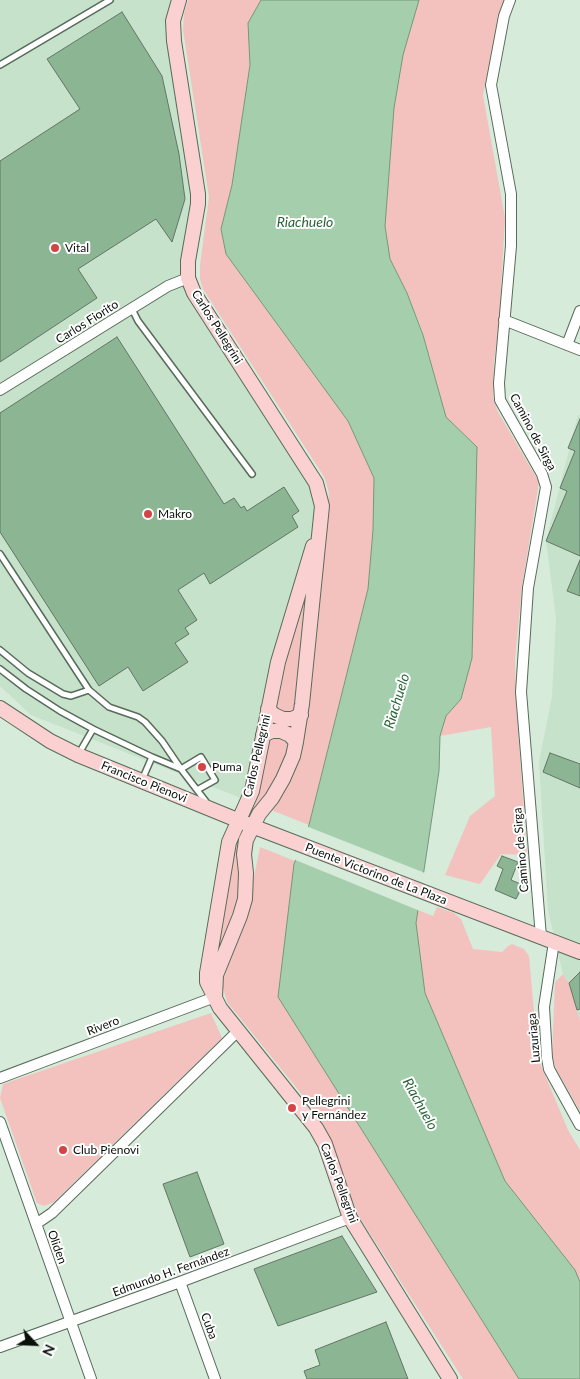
<!DOCTYPE html>
<meta charset="utf-8">
<style>
body{margin:0}
#map{position:relative;width:580px;height:1379px;overflow:hidden;background:#d6ebd9;font-family:Lato,sans-serif}
canvas{display:block}
.north{position:absolute;left:10px;top:1319px;width:50px;height:50px;-webkit-text-stroke:4px #fff;paint-order:stroke;rotate:115deg;font-size:14px;font-weight:700;line-height:20px;text-align:center;color:#09100a}
.north::after{content:'';display:block;margin:auto;width:18px;height:22px;background:#09100a;clip-path:polygon(50% 0,100% 100%,50% 72%,0 100%)}
</style>
<div id="map">
<canvas width="580" height="1379"></canvas>
<div class="north">N</div>
</div>
<script>
const ctx = document.querySelector('canvas').getContext('2d');
ctx.lineJoin = 'round';
function fill(path, color) { ctx.fillStyle = color; ctx.fill(path, 'evenodd'); }
const poly = rows => new Path2D(rows.map(r => 'M' + r).join(''));
function trace(path, color, width, dash) { ctx.strokeStyle = color; ctx.lineWidth = width; ctx.lineCap = dash ? 'butt' : 'round'; ctx.setLineDash(dash || []); ctx.stroke(path); }
function drawText(font, color, halo, rows, align = 'center') {
  ctx.font = font + ' Lato,sans-serif'; ctx.lineWidth = 4; ctx.setLineDash([]); ctx.textBaseline = 'middle'; ctx.strokeStyle = halo; ctx.fillStyle = color; for (const [text, x, y, turn = 0] of rows) {
    ctx.save(); ctx.translate(x, y); ctx.rotate((+turn || 0) * Math.PI / 180); ctx.textAlign = isNaN(turn) ? turn : align; if (halo) ctx.strokeText(text, 0, 0); ctx.fillText(text, 0, 0); ctx.restore();
  }
}
const built = poly([
 [0,0,174,0,175,70,205,195,195,267,197,283,322,481,271,810,31,715,0,686],
 [578,415,580,415,580,1021,569,983,563,974,548,910,539,762,552,697,556,618,546,541]
]);
const green = poly([
 [188,0,261,0,248,23,250,64,232,185,221,229,226,254,348,421,374,478,373,530,368,589,309,825,271,810,289,784,296,767,305,712,329,493,325,479,321,472,203,289,200,279,200,265,209,197,183,30,184,14],
 [419,0,504,0,498,22,483,95,505,218,499,324,494,362,493,397,498,412,539,482,522,586,515,659,516,702,527,855,501,854,480,884,445,875,470,816,495,796,491,727,440,736,446,716,461,699,472,658,477,447,446,417,422,330,407,293,390,259,385,226,394,108,403,55],
 [322,515,296,742,252,826,246,891,210,990,228,851,249,799],
 [260,847,295,861,278,997,519,1379,463,1379,358,1215,333,1146,320,1117,227,1002,222,984,248,907],
 [437,907,454,913,461,919,473,949,502,952,508,946,512,944,524,949,529,956,536,1035,540,1063,568,1130,580,1150,580,1282,575,1270,505,1181,425,993,416,923,418,910,433,916],
 [563,974,569,983,580,1021,580,1111,556,1069,552,1056,555,982],
 [211,1013,222,1038,54,1202,44,1206,37,1203,0,1098,3,1084]
]);
const water = poly([
 [261,0,419,0,403,55,394,108,385,226,390,259,407,293,423,335,446,417,477,447,472,658,461,699,446,716,440,736,439,771,416,923,425,993,505,1181,575,1270,580,1282,580,1379,519,1379,278,997,294,864,309,825,368,589,373,530,374,478,348,421,226,254,221,229,232,185,250,65,248,23,261,0]
]);
const pier = poly([
 [306,826,425,873,420,911,293,859]
]);
const building = poly([
 [122,12,162,76,179,154,185,199,172,242,156,219,78,269,97,298,0,362,0,161,80,109,47,59,122,12],
 [117,337,224,504,234,498,241,508,244,506,247,511,284,487,299,511,292,516,298,527,210,584,204,573,178,590,197,620,185,628,189,634,175,643,188,662,143,691,128,667,99,686,0,532,0,413,117,337],
 [580,419,580,556,546,541,567,491,560,488,575,451,568,448,580,419],
 [580,560,580,596,567,591,580,560],
 [550,753,580,764,580,788,543,772,550,753],
 [502,856,518,862,511,880,523,885,516,899,495,890,503,869,497,866,502,856],
 [580,972,580,1009,577,1010,569,983,580,972],
 [197,1172,224,1244,190,1257,163,1184,197,1172],
 [342,1236,377,1292,278,1326,254,1269,342,1236],
 [386,1322,408,1379,307,1379,304,1371,320,1365,315,1350,386,1322]
]);
const lane = poly([
 [0,65,110,0],
 [132,309,138,321,252,474],
 [0,554,89,690,109,707,138,717,145,722,162,741,181,769,201,757,215,780,197,790],
 [0,650,28,673,63,694,71,696,89,690],
 [0,669,26,689,60,711,93,729,152,757],
 [78,755,93,729],
 [142,780,152,757,181,769,207,803]
]);
const street = poly([
 [510,0,504,16,491,85,511,194,511,246,499,383,500,400,542,474,546,487,528,588,521,692,541,937],
 [504,320,580,350],
 [567,345,580,311],
 [0,390,168,286,188,278],
 [554,942,544,1007,547,1058,549,1069,580,1125],
 [0,1078,215,997],
 [0,1122,91,1379],
 [36,1224,52,1213,239,1030],
 [180,1282,215,1379],
 [0,1347,180,1282,350,1218]
]);
const secondary = poly([
 [179,0,173,21,174,41,198,194,198,204,188,261,188,278,194,293,316,483,322,506,302,704,296,742,293,756,283,779,272,798,259,814,246,840,244,854,246,873,245,899,240,916,216,975,215,997],
 [313,546,278,662,252,791,229,842,207,973,207,982,220,1008,316,1128,325,1144,350,1218,450,1379],
 [0,708,50,741,78,755,252,826,580,952],
 [268,709,274,715,283,719,292,719,301,715],
 [263,735,272,731,281,731,290,735,296,742]
]);
const markers = [
 [55,248,5,"#d44447"],
 [148,514,5,"#d44447"],
 [202,767,5,"#d44447"],
 [292,1108,5,"#d44447"],
 [63,1150,5,"#d44447"]
];
const poiNames = [
 ["Vital",65,248],
 ["Makro",158,514],
 ["Puma",212,767],
 ["Pellegrini",302,1101],
 ["y Fernández",302,1115],
 ["Club Pienovi",73,1150]
];
const streetNames = [
 ["Carlos Fiorito",87,322,-32],
 ["Carlos Pellegrini",217,327,58],
 ["Camino de Sirga",533,432,62],
 ["Carlos Pellegrini",257,756,-77],
 ["Francisco Pienovi",144,782,22],
 ["Camino de Sirga",521,850,-95],
 ["Puente Victorino de La Plaza",376,874,21],
 ["Rivero",103,1026,-21],
 ["Luzuriaga",534,1038,-95],
 ["Carlos Pellegrini",339,1183,69],
 ["Oliden",57,1247,70],
 ["Edmundo H. Fernández",171,1272,-20],
 ["Cuba",209,1326,70]
];
const waterNames = [
 ["Riachuelo",305,222],
 ["Riachuelo",397,701,-73],
 ["Riachuelo",420,1104,61]
];
fill(built, '#c6e2ca');
fill(green, '#f3c2be');
fill(water, '#a5cfac');
trace(water, '#76967b', 1);
fill(pier, '#d6ebd9');
fill(building, '#8cb593');
trace(building, '#637666', 1);
trace(lane, '#586b5b', 8);
trace(street, '#586b5b', 12);
trace(secondary, '#586b5b', 16);
trace(lane, '#fff', 5);
trace(street, '#fff', 10);
trace(secondary, '#fad0d0', 14);
for (const [x, y, r, color] of markers) { const dot = new Path2D(); dot.arc(x, y, r, 0, 2 * Math.PI); ctx.fillStyle = color; ctx.fill(dot); trace(dot, '#fff', 2); }
drawText('12px', '#09100a', '#fff', poiNames, 'left');
drawText('12px', '#09100a', '#fff', streetNames);
drawText('italic 14px', '#286538', '#fff', waterNames);
</script>
